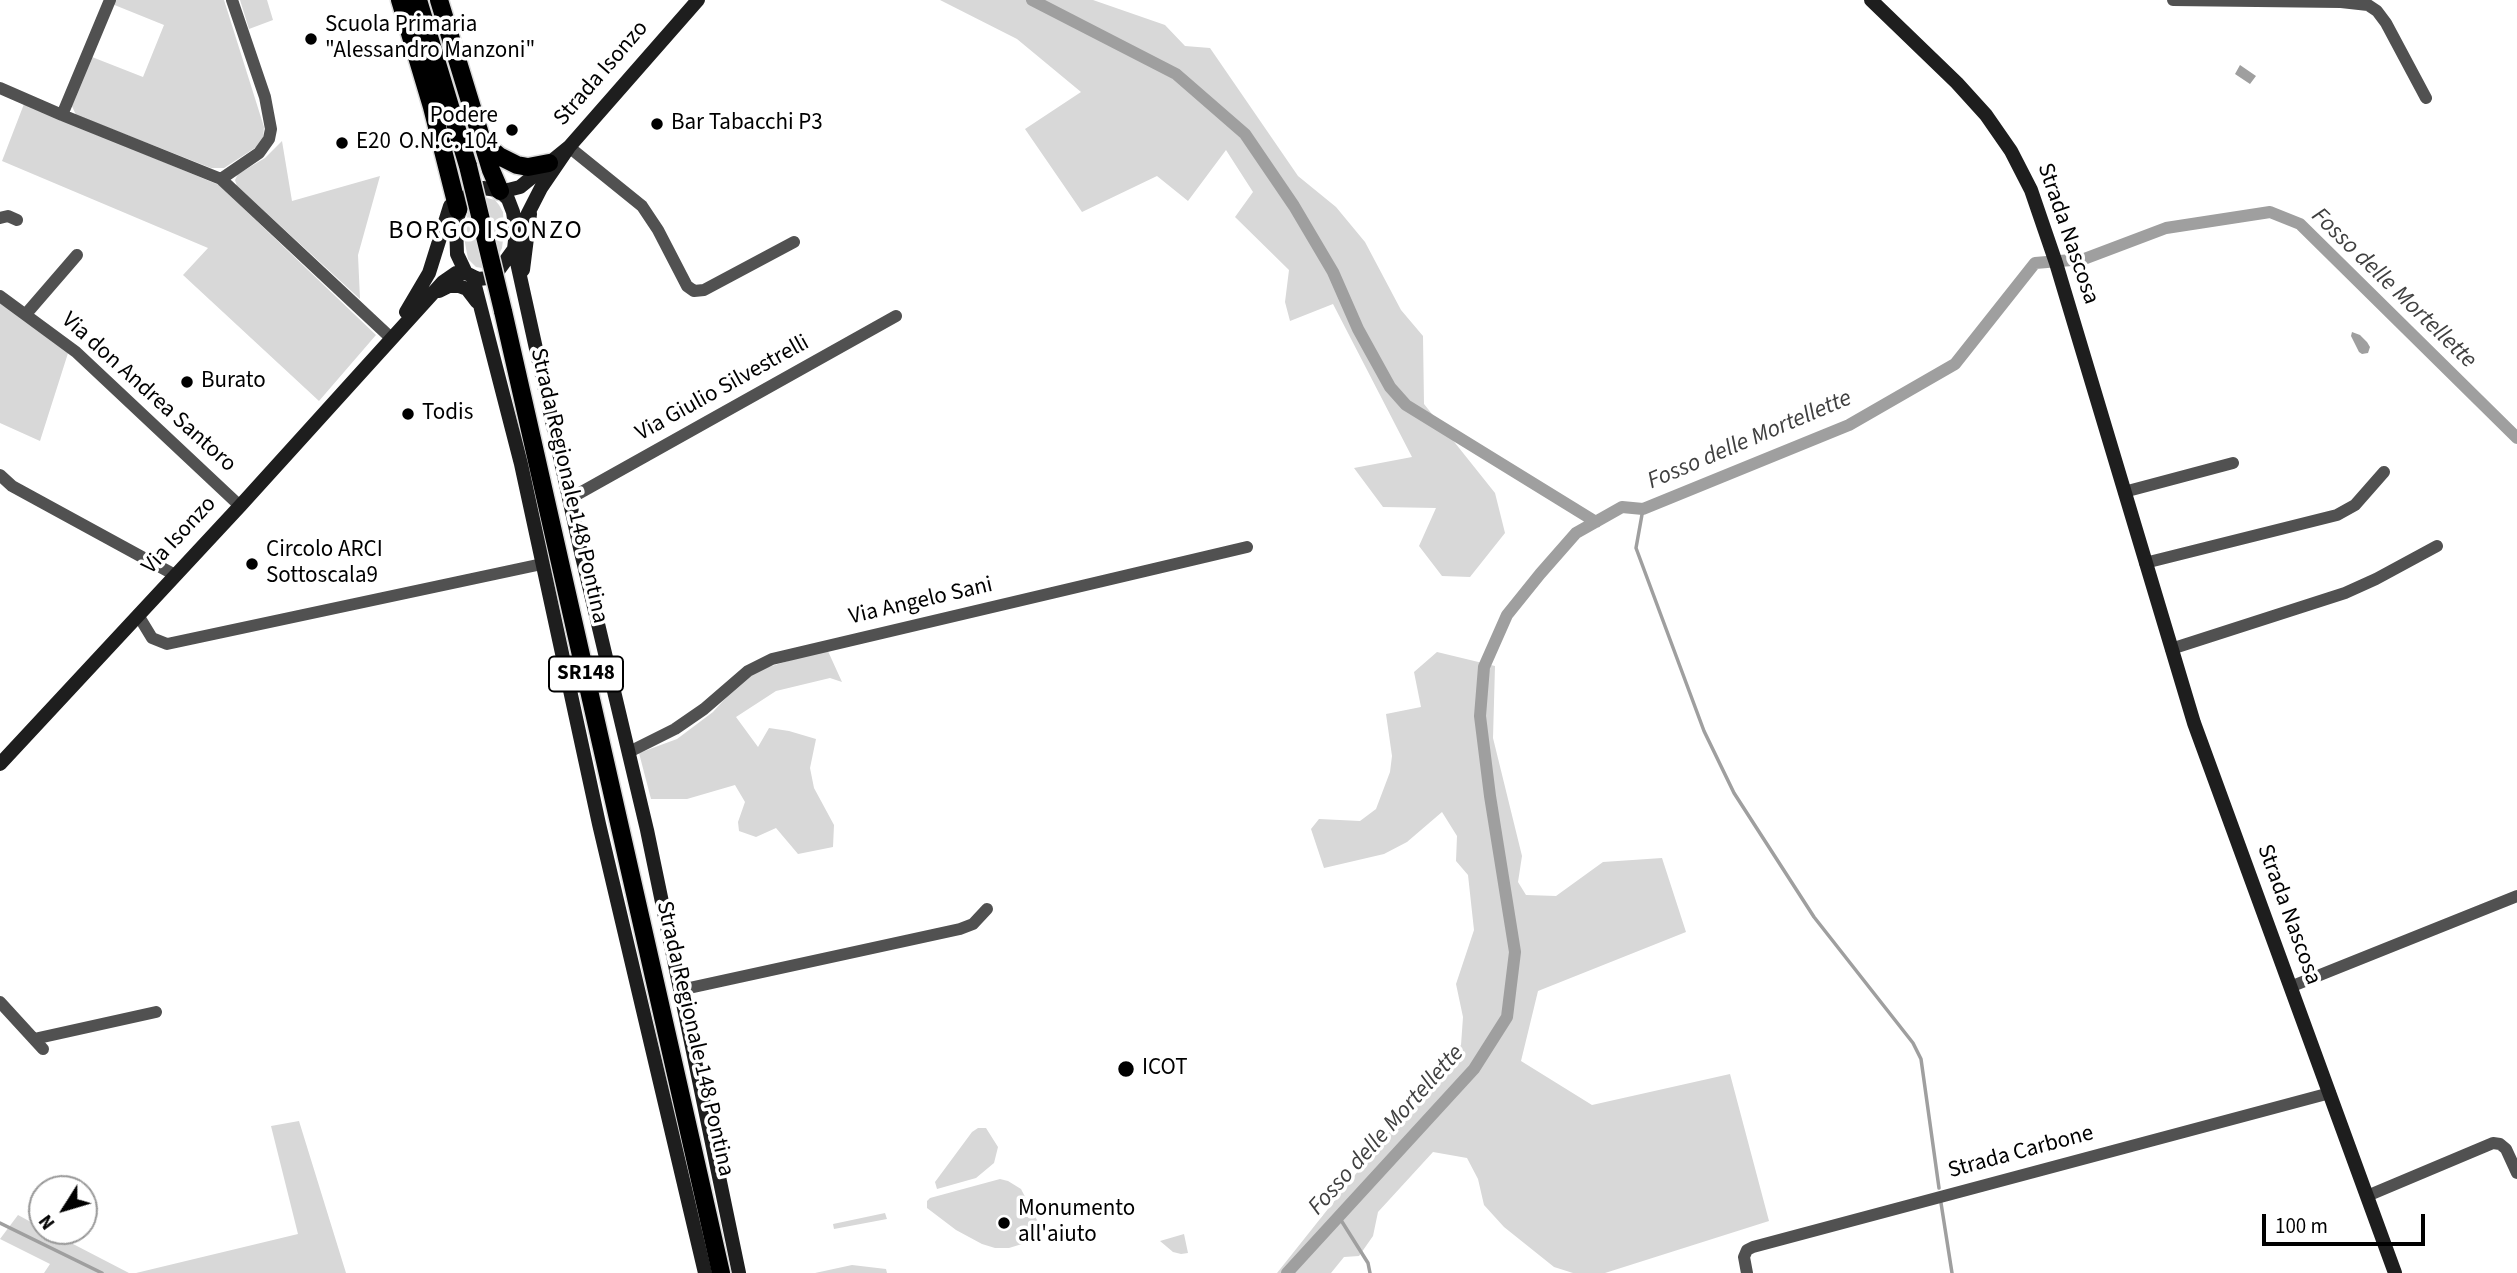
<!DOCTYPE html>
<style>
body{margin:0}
#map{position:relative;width:2517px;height:1273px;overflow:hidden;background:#fff;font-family:"Source Sans 3",sans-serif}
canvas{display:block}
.north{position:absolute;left:28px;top:1175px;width:70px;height:70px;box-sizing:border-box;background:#fff;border:2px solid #999;border-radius:50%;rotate:233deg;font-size:19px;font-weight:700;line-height:28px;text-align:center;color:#000}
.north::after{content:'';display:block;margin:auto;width:24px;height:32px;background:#000;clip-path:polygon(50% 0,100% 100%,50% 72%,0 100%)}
.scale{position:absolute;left:2262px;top:1214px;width:163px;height:32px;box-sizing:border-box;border:4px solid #000;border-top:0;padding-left:9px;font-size:21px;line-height:24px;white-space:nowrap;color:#000;-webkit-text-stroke:5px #fff;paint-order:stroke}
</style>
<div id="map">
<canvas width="2517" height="1273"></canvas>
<div class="north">N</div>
<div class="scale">100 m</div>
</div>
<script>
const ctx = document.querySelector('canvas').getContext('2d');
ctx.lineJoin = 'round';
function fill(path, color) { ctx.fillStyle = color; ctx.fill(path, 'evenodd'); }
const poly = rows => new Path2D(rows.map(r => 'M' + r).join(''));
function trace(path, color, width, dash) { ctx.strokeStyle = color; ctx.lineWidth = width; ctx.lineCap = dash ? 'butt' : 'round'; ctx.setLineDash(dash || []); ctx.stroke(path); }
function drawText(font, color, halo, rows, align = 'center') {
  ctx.font = font + ' "Source Sans 3",sans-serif'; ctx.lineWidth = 7; ctx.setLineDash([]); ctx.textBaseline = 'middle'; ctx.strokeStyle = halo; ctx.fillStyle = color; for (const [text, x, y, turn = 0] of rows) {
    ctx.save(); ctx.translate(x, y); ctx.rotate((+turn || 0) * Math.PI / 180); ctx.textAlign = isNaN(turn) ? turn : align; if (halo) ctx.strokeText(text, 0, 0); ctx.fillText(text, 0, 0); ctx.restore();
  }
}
const green = poly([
 [114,0,224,0,264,127,263,139,258,146,224,168,211,168,76,115,71,104,92,57,143,77,164,25,112,4],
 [240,0,267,0,273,20,249,29],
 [940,0,1093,0,1165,25,1185,46,1210,48,1298,176,1336,207,1365,242,1401,310,1423,336,1424,404,1495,493,1505,533,1470,577,1442,576,1419,546,1436,508,1383,507,1354,468,1412,457,1333,304,1290,321,1285,302,1289,270,1235,217,1253,192,1226,150,1188,201,1157,176,1082,212,1025,129,1081,92,1017,39],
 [24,104,219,185,376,335,319,401,183,275,208,248,2,161],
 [282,141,292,201,380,176,358,255,360,299,237,186,235,180,238,174,265,158],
 [483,197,495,200,499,205,503,212,504,231,502,248,497,258,482,268,476,267,468,259,463,232,469,209],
 [0,303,69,350,40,441,0,423],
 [827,649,842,682,830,678,776,691,736,717,758,747,769,728,789,731,816,739,810,768,814,788,834,825,833,847,798,854,776,828,756,837,739,831,738,822,745,802,735,785,687,799,651,799,639,753,677,739,713,712,741,681,762,669],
 [1437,652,1495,666,1493,738,1522,856,1518,882,1526,895,1556,896,1603,862,1662,858,1686,932,1538,991,1521,1061,1592,1105,1730,1074,1769,1221,1605,1273,1573,1273,1554,1267,1504,1227,1484,1205,1478,1179,1467,1158,1433,1152,1378,1212,1373,1236,1359,1256,1344,1257,1331,1273,1277,1273,1433,1077,1461,1045,1463,1017,1456,984,1474,930,1468,875,1456,861,1457,836,1442,812,1407,842,1384,854,1324,868,1311,829,1319,819,1360,821,1376,809,1390,772,1392,756,1386,714,1421,707,1414,672],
 [299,1121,346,1273,136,1273,298,1234,271,1126],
 [978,1128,986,1128,998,1147,994,1163,976,1178,937,1189,935,1182,972,1132],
 [1000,1179,1008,1181,1021,1189,1038,1222,1032,1236,1022,1244,1009,1248,995,1248,982,1244,956,1230,927,1208,927,1201,930,1198],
 [885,1213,887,1219,834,1229,833,1224],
 [18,1215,42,1228,42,1231,48,1231,129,1273,44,1273,50,1264,0,1239],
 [1184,1234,1188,1253,1181,1254,1173,1252,1160,1241],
 [852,1265,886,1269,887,1273,815,1273]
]);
const water = poly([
 [2240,65,2256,76,2250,84,2235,74],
 [2352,332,2360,335,2367,342,2370,347,2368,353,2362,354,2359,352,2351,336]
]);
const stream = poly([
 [1643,509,1636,548,1704,731,1734,793,1814,917,1913,1043,1921,1059,1939,1188],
 [1941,1203,1952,1273],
 [1339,1217,1368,1263,1370,1273],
 [0,1223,102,1273]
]);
const canal = poly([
 [1032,0,1176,74,1245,134,1294,206,1333,272,1358,329,1390,387,1406,405,1596,522],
 [1287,1273,1474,1069,1507,1017,1515,952,1490,796,1480,716,1484,667,1507,615,1540,574,1576,533,1622,507,1643,509,1849,425,1955,364,2035,263,2084,259,2166,228,2270,212,2300,224,2517,438]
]);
const street = poly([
 [2173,0,2341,2,2368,5,2377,11,2386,23,2426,98],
 [0,88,62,115,221,179,391,338],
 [62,115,110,0],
 [569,147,642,206,658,230,687,286,694,291,704,290,794,242],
 [221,179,259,153,269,139,271,129,265,97,232,0],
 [0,218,8,216,17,220],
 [0,296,76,352,240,506],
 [26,314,77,255],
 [0,475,12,486,175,575],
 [2124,492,2233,463],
 [569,499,896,316],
 [2145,563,2337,515,2355,505,2384,472],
 [138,615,152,638,167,644,542,564],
 [2171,649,2345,593,2376,579,2437,546],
 [629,752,675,729,704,709,748,671,772,659,1247,547],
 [2290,987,2517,896],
 [680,990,960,929,973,924,987,909],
 [0,1002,43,1049],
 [34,1039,156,1012],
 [2367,1196,2493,1143,2500,1144,2506,1149,2517,1173],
 [1747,1273,1744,1257,1747,1250,1753,1247,2330,1093]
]);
const secondary = poly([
 [1871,0,1957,83,1986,115,2011,151,2031,190,2056,263,2194,723,2395,1273],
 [500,191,508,199,513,212,516,232,514,249,498,271,488,278,478,279,466,273,457,254,456,222,463,201,471,192,483,188,504,191,520,187,569,147],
 [516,237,541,188,569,147,698,0],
 [514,249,580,548,647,830,739,1273],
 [523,270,530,214],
 [473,278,521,464,599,824,705,1273],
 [439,291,449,286,459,286,467,289,477,302],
 [406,312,429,273,450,206],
 [0,764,240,506,443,282,456,273,466,273]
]);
const primary = poly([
 [400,0,432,107,458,210],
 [418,0,468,166],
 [439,0,491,170,500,191],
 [484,143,499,156,517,165,528,167,549,163],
 [503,311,721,1273]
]);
const primaryBridge = poly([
 [468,166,503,311]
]);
const markers = [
 [311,39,7,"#000"],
 [657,124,7,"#000"],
 [512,130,7,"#000"],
 [342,143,7,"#000"],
 [187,382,7,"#000"],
 [408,414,7,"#000"],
 [252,564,7,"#000"],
 [1126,1069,9,"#000"],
 [1004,1223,7,"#000"]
];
const shields = [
 [586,674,74]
];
const shieldNames = [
 ["SR148",586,674]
];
const poiNames = [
 ["Scuola Primaria",325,26],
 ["\"Alessandro Manzoni\"",325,52],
 ["Podere",498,117,"right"],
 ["O.N.C. 104",498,143,"right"],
 ["Bar Tabacchi P3",671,124],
 ["E20",356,143],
 ["Burato",201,382],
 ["Todis",422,414],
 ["Circolo ARCI",266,551],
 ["Sottoscala9",266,577],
 ["ICOT",1142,1069],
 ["Monumento",1018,1210],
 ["all'aiuto",1018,1236]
];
const streetNames = [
 ["Strada Isonzo",602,74,-49],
 ["Strada Nascosa",2067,234,71],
 ["Via Giulio Silvestrelli",723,389,-29],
 ["Via don Andrea Santoro",148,393,42],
 ["Strada Regionale 148 Pontina",568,486,77],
 ["Via Isonzo",180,536,-47],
 ["Via Angelo Sani",921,602,-13],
 ["Strada Nascosa",2288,915,70],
 ["Strada Regionale 148 Pontina",694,1039,77],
 ["Strada Carbone",2021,1153,-15]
];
const waterNames = [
 ["Fosso delle Mortellette",2393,289,44],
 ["Fosso delle Mortellette",1750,441,-23],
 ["Fosso delle Mortellette",1387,1131,-48]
];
const quarterNames = [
 ["BORGO ISONZO",486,232]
];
fill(green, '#d8d8d8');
fill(water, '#9f9f9f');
trace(stream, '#9f9f9f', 3.5);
trace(canal, '#9f9f9f', 12);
trace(primary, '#dbdbdb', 21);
trace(street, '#515151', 12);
trace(secondary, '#1e1e1e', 14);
trace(primary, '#000', 18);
trace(primaryBridge, '#dbdbdb', 21, []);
trace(primaryBridge, '#000', 18);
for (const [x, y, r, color] of markers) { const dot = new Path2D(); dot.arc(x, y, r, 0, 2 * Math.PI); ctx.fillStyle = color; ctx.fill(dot); trace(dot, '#fff', 2.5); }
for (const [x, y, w] of shields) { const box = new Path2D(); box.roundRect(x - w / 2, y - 17.5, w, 35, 5); ctx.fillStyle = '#fff'; ctx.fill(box); trace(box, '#000', 2); }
drawText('bold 21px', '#000', null, shieldNames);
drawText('23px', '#000', '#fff', poiNames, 'left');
drawText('23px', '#000', '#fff', streetNames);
drawText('italic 24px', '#404040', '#fff', waterNames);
ctx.letterSpacing = '2px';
drawText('26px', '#000', '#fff', quarterNames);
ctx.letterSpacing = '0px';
</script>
